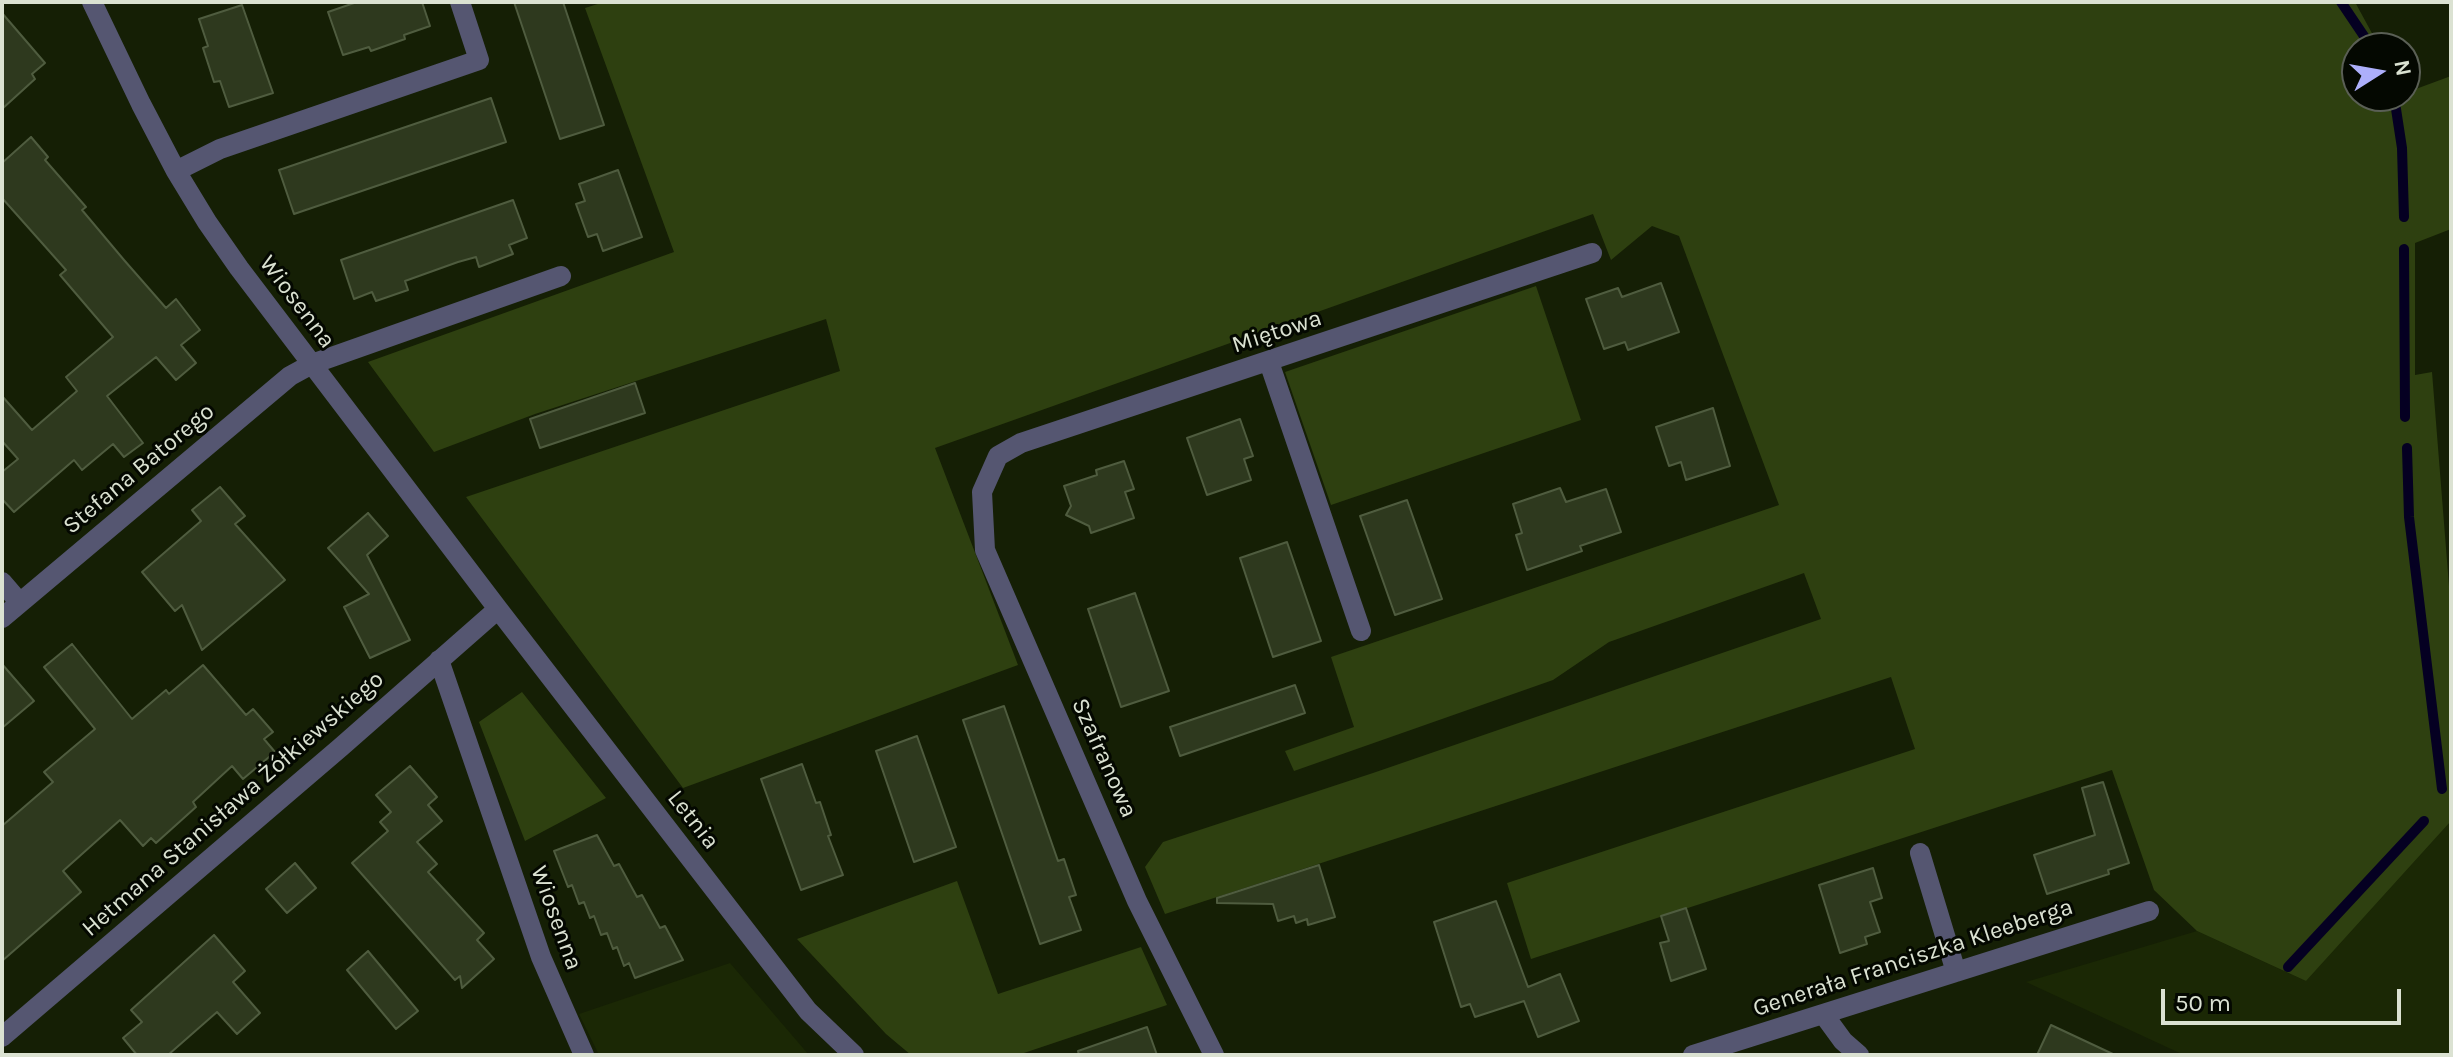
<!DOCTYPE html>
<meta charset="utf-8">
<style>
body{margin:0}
#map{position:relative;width:2453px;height:1057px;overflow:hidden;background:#151f05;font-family:Karla,sans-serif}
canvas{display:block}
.frame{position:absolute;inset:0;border:4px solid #dbe2d2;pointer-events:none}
.north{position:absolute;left:2341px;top:32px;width:80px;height:80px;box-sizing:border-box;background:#040801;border:2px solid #5a5f55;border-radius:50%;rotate:79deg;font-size:22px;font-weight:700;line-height:32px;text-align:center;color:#dbe2d2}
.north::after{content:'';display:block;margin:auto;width:28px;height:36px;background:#adaffb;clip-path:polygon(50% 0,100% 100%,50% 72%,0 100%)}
.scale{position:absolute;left:2161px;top:989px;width:240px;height:36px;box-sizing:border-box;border:4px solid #dbe2d2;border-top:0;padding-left:10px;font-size:24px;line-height:28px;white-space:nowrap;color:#dbe2d2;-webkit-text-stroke:6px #040801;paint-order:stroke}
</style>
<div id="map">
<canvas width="2453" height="1057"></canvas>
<div class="frame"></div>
<div class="north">N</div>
<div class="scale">50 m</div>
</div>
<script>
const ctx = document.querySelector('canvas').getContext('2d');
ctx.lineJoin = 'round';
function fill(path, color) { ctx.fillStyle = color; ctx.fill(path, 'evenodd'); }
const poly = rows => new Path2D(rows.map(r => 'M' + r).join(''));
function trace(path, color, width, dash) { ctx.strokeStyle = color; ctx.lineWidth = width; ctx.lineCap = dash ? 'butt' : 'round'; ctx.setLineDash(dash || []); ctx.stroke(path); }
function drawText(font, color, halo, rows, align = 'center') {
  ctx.font = font + ' Karla,sans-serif'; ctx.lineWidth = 6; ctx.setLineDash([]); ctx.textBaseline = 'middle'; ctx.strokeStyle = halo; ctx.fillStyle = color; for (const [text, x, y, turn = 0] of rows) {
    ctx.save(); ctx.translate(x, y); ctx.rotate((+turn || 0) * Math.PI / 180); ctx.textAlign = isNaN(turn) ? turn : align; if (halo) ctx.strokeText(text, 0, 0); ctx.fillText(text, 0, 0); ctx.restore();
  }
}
const built = poly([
 [2451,821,2451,1055,2184,1055,2026,982,2197,931,2306,981],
 [730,963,809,1055,599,1055,579,1014]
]);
const green = poly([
 [604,2,2355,2,2380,48,2357,48,2357,96,2405,96,2405,93,2451,76,2451,229,2415,243,2415,375,2432,372,2451,611,2451,821,2306,981,2197,931,2154,890,2112,770,1531,959,1507,883,1915,749,1891,677,1165,914,1145,867,1163,842,1373,773,1821,619,1804,573,1609,642,1553,680,1294,771,1285,751,1354,727,1331,657,1779,505,1679,236,1652,226,1611,260,1593,214,935,448,1018,665,683,788,466,497,840,371,826,319,535,414,434,452,368,362,674,252,585,8],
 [1536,286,1581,420,1331,505,1285,372],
 [522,692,606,798,525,841,479,722],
 [957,881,998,994,1141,947,1167,1005,1018,1055,911,1055,886,1034,797,939]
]);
const stream = poly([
 [2341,2,2372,48],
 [2394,96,2402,148,2404,217],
 [2404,249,2405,417],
 [2407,448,2409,517,2442,789],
 [2288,967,2424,821]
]);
const building = poly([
 [357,2,422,2,430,26,404,35,405,39,371,51,369,47,343,55,328,12,357,2],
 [514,2,563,2,604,125,560,139,514,2],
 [242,5,273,93,229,107,220,81,214,82,203,48,208,46,199,19,242,5],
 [2,13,45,63,32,74,35,79,2,109,2,13],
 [491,98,506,142,294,214,279,170,491,98],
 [31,137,48,157,45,160,86,207,82,210,124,260,166,308,176,299,200,330,181,345,196,363,176,380,156,357,107,396,143,443,124,457,113,444,82,470,74,460,14,512,2,499,2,472,18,459,2,441,2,396,32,430,77,391,66,377,113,337,60,275,66,270,2,198,2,163,31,137],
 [618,170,642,237,603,251,597,234,588,237,576,204,585,201,579,184,618,170],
 [513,200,527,238,509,245,513,254,479,267,476,257,458,262,405,281,408,290,376,301,372,292,354,299,341,260,513,200],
 [1661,283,1679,332,1628,350,1625,342,1604,349,1586,299,1618,288,1622,297,1661,283],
 [635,383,645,413,540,448,530,419,635,383],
 [1713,408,1730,466,1686,480,1681,462,1669,466,1656,427,1713,408],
 [1240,419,1253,456,1244,459,1251,480,1207,495,1187,438,1240,419],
 [1124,461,1134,489,1125,492,1134,518,1091,533,1089,526,1066,515,1071,506,1064,486,1097,475,1096,470,1124,461],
 [220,487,245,516,235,524,285,580,202,650,182,605,175,611,142,572,201,521,192,510,220,487],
 [1560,488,1566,502,1606,489,1621,532,1580,546,1582,551,1527,570,1516,535,1522,533,1513,504,1560,488],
 [1407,500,1442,599,1395,615,1360,516,1407,500],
 [368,513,388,536,367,555,410,640,370,658,344,607,369,594,328,548,368,513],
 [1287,542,1321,641,1273,657,1240,558,1287,542],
 [1135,593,1169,691,1121,707,1088,609,1135,593],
 [72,644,132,719,166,690,169,694,203,665,246,715,253,709,273,732,264,739,275,752,243,779,232,766,193,802,196,807,156,843,151,838,143,846,120,820,63,871,81,892,2,961,2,826,53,782,44,772,95,729,44,667,72,644],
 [2,664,34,701,2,728,2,664],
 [1295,685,1305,713,1180,756,1170,727,1295,685],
 [1004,706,1058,861,1064,859,1076,895,1069,897,1081,930,1040,944,963,720,1004,706],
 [917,736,956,847,914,862,876,751,917,736],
 [802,764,816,803,820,802,831,835,828,836,843,875,801,890,761,779,802,764],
 [410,766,437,797,428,805,442,821,417,842,437,864,428,872,484,933,477,940,494,959,462,988,460,976,455,980,352,863,388,831,380,822,391,812,376,795,410,766],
 [2103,782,2129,863,2108,870,2109,874,2047,894,2034,855,2095,835,2082,788,2103,782],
 [597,835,614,866,619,864,637,897,642,895,660,928,665,926,683,960,635,978,629,963,624,966,617,947,613,949,607,933,601,935,594,916,590,918,584,902,579,904,572,885,568,887,554,851,597,835],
 [295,863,316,888,287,913,266,889,295,863],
 [1319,865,1335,917,1308,925,1307,919,1296,923,1294,916,1278,921,1273,904,1217,903,1217,898,1319,865],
 [1873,868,1882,898,1870,902,1880,932,1865,937,1867,944,1840,953,1819,885,1873,868],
 [1496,901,1528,987,1560,974,1579,1021,1538,1037,1524,1001,1475,1017,1470,1004,1461,1007,1434,922,1496,901],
 [1686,908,1706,969,1671,981,1660,943,1669,941,1661,916,1686,908],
 [214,935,245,971,233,982,260,1013,237,1034,217,1012,168,1055,137,1055,123,1038,142,1022,131,1010,214,935],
 [368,951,418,1011,396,1029,347,970,368,951],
 [2051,1025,2115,1055,2037,1055,2051,1025],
 [1147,1027,1157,1055,1079,1055,1078,1051,1147,1027]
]);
const minor = poly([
 [92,2,141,104,176,171,207,222,239,268,498,609,808,1011,854,1055],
 [176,171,220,149,479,60,460,2],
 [1269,362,1361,631],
 [2,582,20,603],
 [2,618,290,376,312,364,561,276],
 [439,660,541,957,584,1055],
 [1920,853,1956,972],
 [1824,1015,1843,1041,1859,1055],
 [2,1037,341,747,498,609],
 [1214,1055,1137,901,985,550,982,492,998,456,1021,443,1592,253],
 [1693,1055,2149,911]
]);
const streetNames = [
 ["Wiosenna",297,302,53],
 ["Miętowa",1277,332,-18],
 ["Stefana Batorego",139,469,-40],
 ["Szafranowa",1104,758,66],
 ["Hetmana Stanisława Żółkiewskiego",233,804,-41],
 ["Letnia",693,820,52],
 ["Wiosenna",556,918,70],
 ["Generała Franciszka Kleeberga",1913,958,-18]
];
fill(built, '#1b2805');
fill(green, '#2e4010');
trace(stream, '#050022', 10);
fill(building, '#2e391e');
trace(building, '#4f5c3f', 2);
trace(minor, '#555671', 20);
drawText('24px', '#dbe2d2', '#040801', streetNames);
</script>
